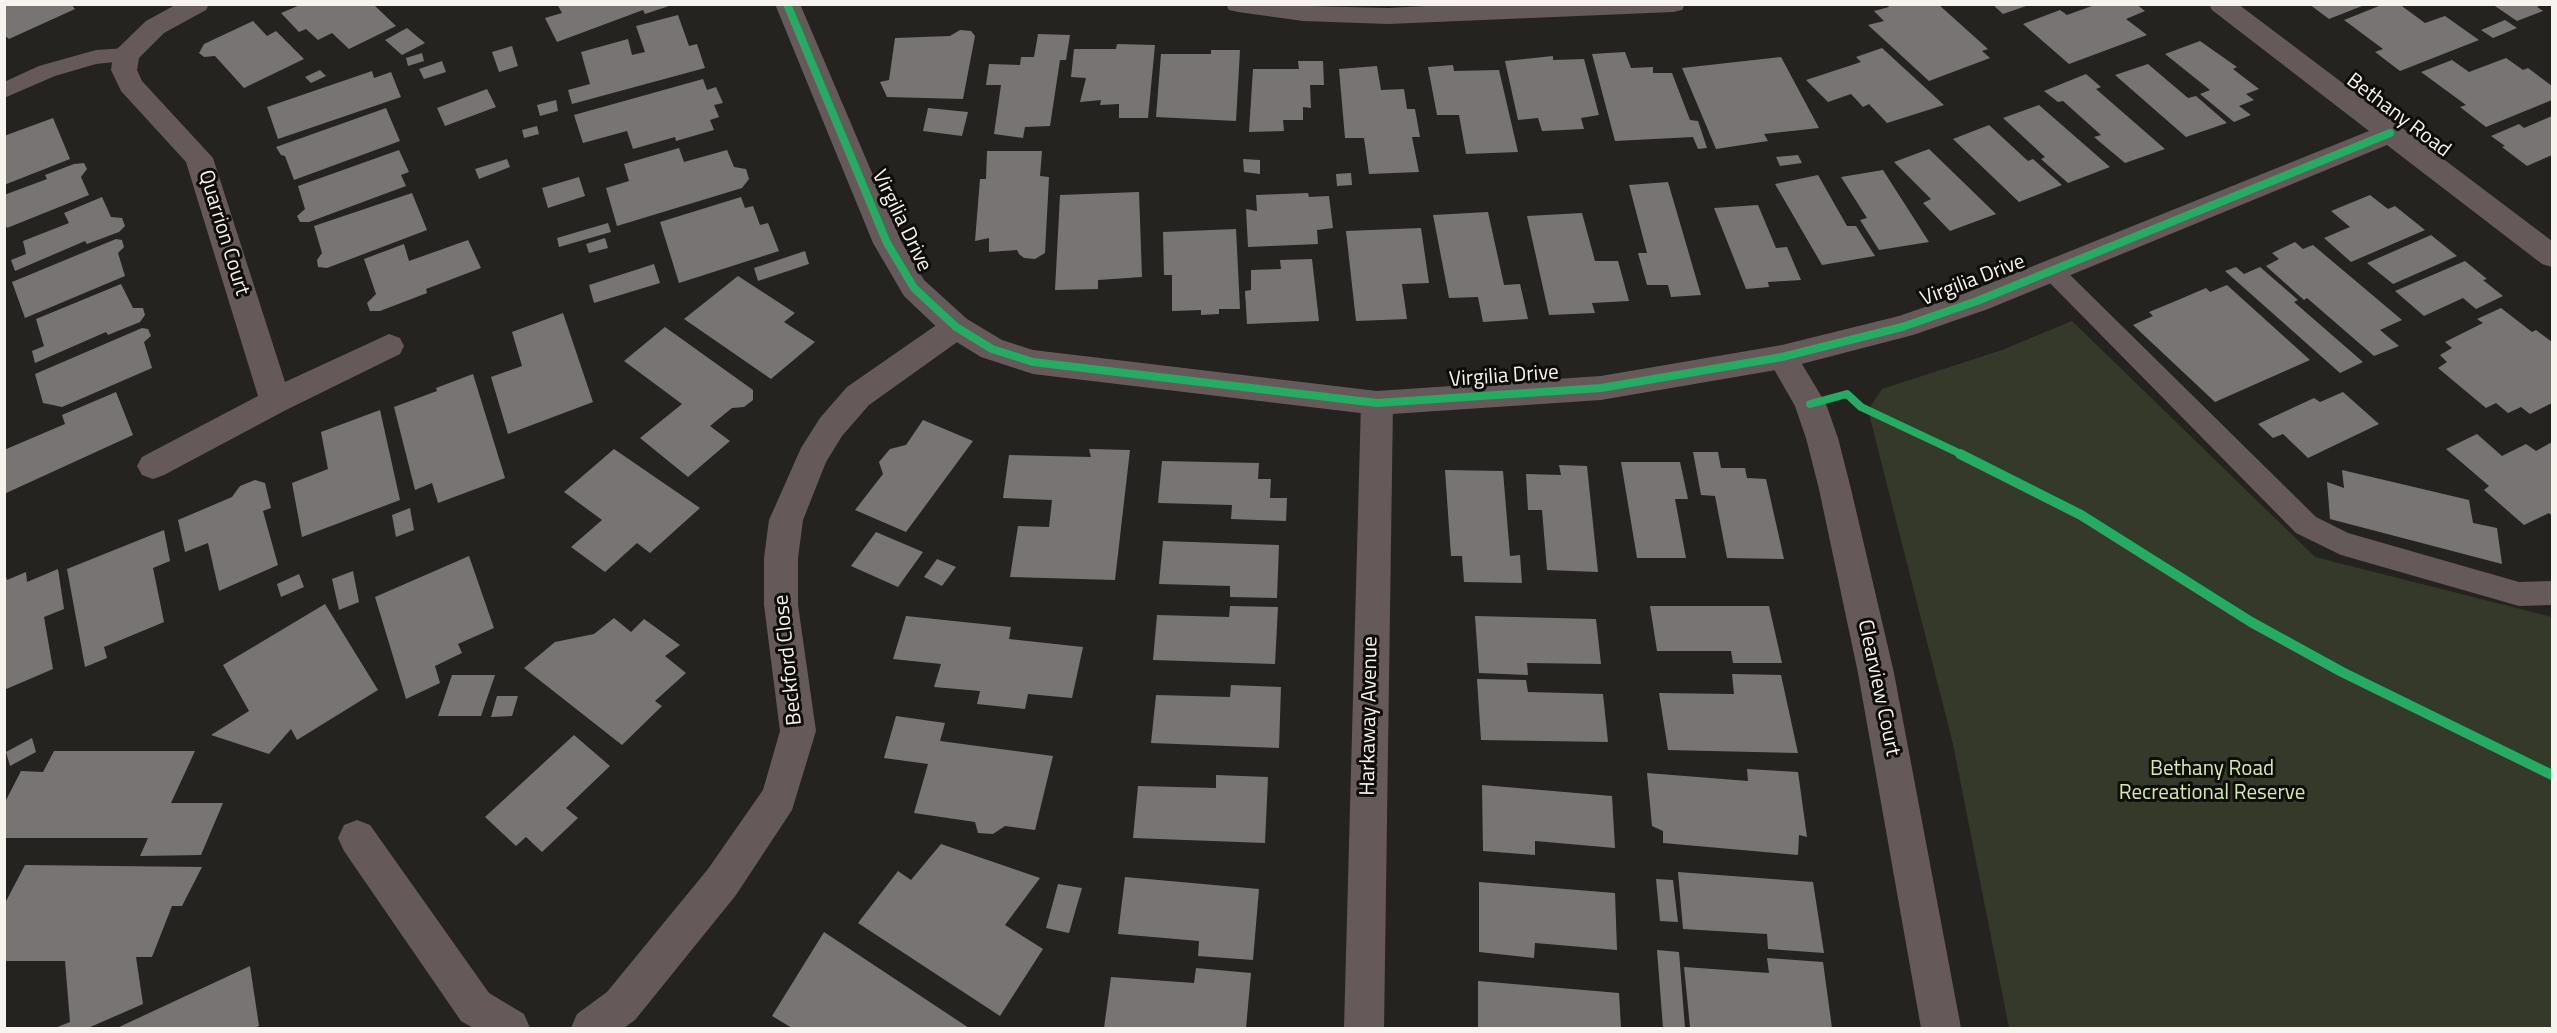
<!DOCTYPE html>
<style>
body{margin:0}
#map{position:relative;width:2557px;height:1033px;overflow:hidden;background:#252320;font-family:"Titillium Web",sans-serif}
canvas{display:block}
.frame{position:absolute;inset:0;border:6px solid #f7f3ef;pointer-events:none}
</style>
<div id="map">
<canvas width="2557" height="1033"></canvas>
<div class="frame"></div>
</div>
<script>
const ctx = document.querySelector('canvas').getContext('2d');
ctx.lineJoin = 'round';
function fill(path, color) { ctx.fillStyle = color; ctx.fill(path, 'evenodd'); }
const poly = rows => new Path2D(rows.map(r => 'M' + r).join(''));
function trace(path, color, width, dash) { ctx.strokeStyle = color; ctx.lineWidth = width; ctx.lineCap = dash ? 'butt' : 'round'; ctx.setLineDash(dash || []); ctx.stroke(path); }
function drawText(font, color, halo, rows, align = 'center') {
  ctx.font = font + ' "Titillium Web",sans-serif'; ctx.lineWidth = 6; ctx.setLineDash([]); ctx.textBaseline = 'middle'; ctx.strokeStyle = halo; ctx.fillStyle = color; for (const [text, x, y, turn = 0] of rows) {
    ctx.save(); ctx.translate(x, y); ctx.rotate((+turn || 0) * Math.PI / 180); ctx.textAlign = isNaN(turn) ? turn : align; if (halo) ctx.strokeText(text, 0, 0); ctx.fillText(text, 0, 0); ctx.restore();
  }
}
const green = poly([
 [2072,321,2315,557,2552,617,2552,1028,2009,1028,1953,744,1868,410,1882,389,2002,350]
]);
const building = poly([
 [4,4,71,4,75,9,9,39,4,35],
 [557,4,672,4,672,5,645,14,643,10,557,42,545,18,562,13],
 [1887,4,1938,4,1988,49,1982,51,1990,58,1929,81,1868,25,1884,21,1874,11,1889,7],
 [1992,4,2029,4,2029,5,2003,14],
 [2091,4,2136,4,2145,11,2126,19,2147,35,2069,64,2023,24,2060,10,2067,15,2092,6],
 [2309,4,2359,4,2362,6,2329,19],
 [2384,4,2399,4,2425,23,2445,16,2479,40,2400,71,2375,52,2383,49,2344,20],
 [2492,4,2542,4,2537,7,2543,11,2517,21],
 [300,5,374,5,396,26,349,49,332,33,318,40,306,29,299,32,281,13],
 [678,15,689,46,697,44,705,68,572,104,568,90,590,84,581,52,628,39,632,55,645,52,636,26],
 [2505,20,2517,28,2493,38,2481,30],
 [253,21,267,36,276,31,304,59,244,88,215,56,204,57,199,53,204,44],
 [407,28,425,43,402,55,385,40],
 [960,30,971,31,975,36,963,99,887,97,880,82,889,80,895,38,950,36],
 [1038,34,1070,35,1066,60,1060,60,1050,126,1025,127,1023,138,994,134,1001,85,986,85,989,64,1020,65,1021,57,1034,57],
 [2200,41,2237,67,2233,69,2259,89,2246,94,2254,100,2239,106,2251,115,2234,122,2200,94,2210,90,2165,54],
 [1117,44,1155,45,1148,118,1119,118,1119,104,1100,105,1101,100,1080,102,1086,78,1071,77,1074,49,1116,49],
 [512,46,518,66,499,72,492,52],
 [1882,48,1944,105,1887,123,1869,104,1863,107,1851,94,1828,102,1806,80,1861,62,1856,57],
 [1211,50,1240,50,1236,121,1156,117,1161,54,1211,54],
 [1625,52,1631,68,1653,67,1653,73,1672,73,1690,120,1698,121,1707,148,1698,149,1693,137,1615,141,1592,54],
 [422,53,424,61,408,66,406,58],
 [1553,56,1553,60,1584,59,1599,115,1581,118,1584,129,1542,131,1538,118,1518,120,1505,61],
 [1781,57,1819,128,1764,134,1768,141,1716,149,1682,68],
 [2506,58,2523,70,2528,68,2552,86,2552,100,2486,127,2460,107,2466,105,2421,72,2452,60,2469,72],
 [442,61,446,72,424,79,419,69],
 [1298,61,1323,61,1324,85,1310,85,1311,108,1303,107,1303,120,1283,120,1284,131,1249,132,1253,69,1299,69],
 [2148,64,2188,98,2196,96,2227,123,2186,137,2115,75],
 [1453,65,1454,71,1499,70,1518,152,1466,154,1459,115,1437,115,1428,67],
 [1377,66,1381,90,1404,89,1407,109,1415,109,1420,137,1412,137,1419,172,1369,174,1364,138,1345,138,1339,69],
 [320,70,326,76,311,83,305,77],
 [372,71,374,78,391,72,401,97,278,139,267,107],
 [2086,74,2101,87,2096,89,2165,149,2125,163,2094,137,2101,135,2063,101,2058,102,2044,91],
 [703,79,707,90,716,87,723,103,714,105,719,117,710,120,714,130,676,141,675,137,633,149,627,131,583,143,574,115],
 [487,89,496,107,445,126,437,108],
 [556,100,558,111,540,116,537,105],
 [2039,105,2110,167,2068,183,2041,159,2045,157,2003,118],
 [386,108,400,141,294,180,285,156,281,155,276,147],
 [928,108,968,112,962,136,923,131],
 [2552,116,2552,155,2527,166,2502,147,2505,146,2491,136,2519,124,2524,128],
 [53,118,70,159,4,185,4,136],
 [1989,125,2028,161,2033,159,2062,185,2019,202,1953,139],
 [537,126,539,134,524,138,522,130],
 [679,148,684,162,727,150,734,167,746,169,749,179,742,188,617,226,606,188,629,181,624,164],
 [1929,149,1996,214,1950,231,1923,203,1931,199,1894,162],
 [399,150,409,172,401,175,406,186,309,222,300,222,297,216,305,209,298,186],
 [987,151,1042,151,1040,176,1049,177,1045,253,1035,259,1024,258,1019,254,1017,250,989,252,989,238,975,241,980,179,986,179],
 [1798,155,1802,163,1780,166,1776,157],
 [507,159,510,167,479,179,475,169],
 [1243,159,1260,160,1260,174,1244,172],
 [84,163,87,169,81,177,89,195,7,228,4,221,4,195,47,179,45,175,74,164],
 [1883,170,1929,242,1879,250,1860,220,1867,218,1841,177],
 [1351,173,1352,185,1337,186,1336,174],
 [1818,175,1847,226,1856,226,1875,256,1822,265,1775,184],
 [579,177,585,196,548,208,542,188],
 [1668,182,1701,295,1671,297,1668,285,1647,285,1638,253,1647,253,1629,185],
 [1139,192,1142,277,1098,280,1098,289,1055,290,1060,195],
 [412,193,427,230,327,268,318,267,317,260,322,253,314,226],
 [1308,193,1309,197,1329,196,1333,228,1317,230,1318,244,1248,247,1246,209,1257,211,1256,195],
 [2370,195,2388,209,2395,206,2425,230,2351,262,2324,238,2350,227,2331,211],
 [102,197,111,217,122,218,125,226,119,232,87,244,85,241,15,271,11,260,26,254,23,241,69,223,64,213],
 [741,197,745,208,753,206,760,225,768,223,779,251,679,283,660,222],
 [1758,205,1776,248,1787,247,1801,280,1768,282,1769,287,1746,289,1714,208],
 [1488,212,1504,285,1520,284,1528,319,1483,322,1478,297,1449,298,1433,215],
 [1582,213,1595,261,1618,261,1629,301,1592,303,1595,313,1549,315,1527,216],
 [608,223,611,232,559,247,557,238],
 [1421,228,1429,283,1402,284,1407,319,1356,321,1346,231],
 [1236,229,1240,309,1219,309,1219,314,1201,315,1201,310,1172,311,1172,275,1164,275,1163,232],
 [2431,235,2457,256,2393,284,2367,263],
 [605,238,608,248,589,253,586,244],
 [116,239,122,240,124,247,118,253,125,276,25,318,12,282],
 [468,240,481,268,426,289,427,293,380,311,370,311,367,303,376,294,364,259,404,244,409,261],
 [2295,242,2303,249,2313,245,2402,320,2380,330,2399,346,2374,356,2307,298,2304,300,2266,266,2279,259,2272,253],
 [805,251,809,264,758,281,754,268],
 [1312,259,1319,321,1247,324,1245,291,1251,290,1251,270,1281,269,1280,260],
 [2465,261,2487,279,2483,280,2503,296,2476,309,2463,298,2424,316,2395,291],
 [654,264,660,283,594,303,589,285],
 [2236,267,2244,274,2260,267,2298,300,2294,302,2363,362,2340,373,2225,271],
 [738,276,795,313,784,322,815,342,771,379,684,319],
 [121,284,133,308,143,308,145,315,140,322,108,335,106,332,35,363,32,351,44,346,36,319],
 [2227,285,2310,360,2215,402,2133,325,2153,316,2149,312,2178,300,2206,288,2210,292],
 [2501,308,2532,332,2536,330,2552,342,2552,403,2530,414,2521,407,2508,413,2496,403,2486,408,2438,368,2447,362,2440,355,2452,348,2445,342,2483,323,2477,319],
 [563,313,593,402,508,434,491,377,522,366,512,332],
 [665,327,753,390,753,400,744,407,732,408,710,426,730,441,688,477,640,438,682,404,624,361],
 [142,328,148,329,151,336,144,342,152,368,62,407,43,403,35,374],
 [473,374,505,478,438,503,432,483,415,490,394,407,437,391,436,388],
 [116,392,133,435,4,494,4,450,65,424,62,415],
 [2343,392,2379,424,2308,458,2283,434,2273,438,2258,424,2314,398,2320,402],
 [380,410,400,500,302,537,292,483,328,469,321,432],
 [923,420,973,441,906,532,855,510,883,474,879,462,890,449,906,445],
 [2477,434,2502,456,2526,444,2536,451,2552,442,2552,516,2549,513,2524,525,2484,490,2489,486,2446,449],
 [614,449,700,508,650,553,637,543,605,572,571,547,602,520,564,492],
 [1089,449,1130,450,1115,580,1010,577,1018,526,1049,527,1052,500,1003,498,1009,455,1091,457],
 [1693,452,1718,452,1721,468,1745,468,1747,478,1766,479,1784,559,1727,558,1715,496,1701,495],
 [1162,461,1259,463,1258,479,1271,479,1270,498,1287,498,1286,521,1231,519,1232,505,1158,503],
 [1621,462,1680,462,1688,499,1675,499,1686,558,1637,558],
 [1559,465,1587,466,1598,572,1547,570,1542,510,1528,510,1526,474,1561,475],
 [1445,470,1503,471,1510,556,1520,555,1522,583,1464,582,1462,556,1451,556],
 [2342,470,2469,500,2473,523,2497,528,2502,564,2330,519,2327,482,2344,488],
 [255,480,265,483,271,508,263,511,278,565,219,591,208,543,185,552,178,520,232,497,240,486],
 [410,508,414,530,396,537,392,515],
 [164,530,170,561,153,568,164,622,104,647,107,658,85,667,67,569],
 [876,532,923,552,898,587,851,566],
 [1163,541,1279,545,1277,598,1230,597,1230,586,1159,584],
 [469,556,494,628,458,644,462,653,435,666,440,683,406,699,375,597],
 [937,559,956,567,942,586,924,577],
 [58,569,64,609,44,617,53,669,4,690,4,570,7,580,26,572,27,582],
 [353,571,359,602,339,610,332,579],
 [299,574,304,587,281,597,277,584],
 [325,604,378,690,297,740,291,729,269,754,211,735,249,711,223,665],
 [1230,606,1278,607,1275,664,1153,660,1157,615,1229,617],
 [1650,606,1769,606,1782,663,1733,663,1731,651,1657,651],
 [906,616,1011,627,1009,639,1083,647,1072,698,1028,694,1025,709,977,704,980,691,934,687,941,664,893,659],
 [1475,616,1596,619,1601,664,1527,663,1528,675,1479,673],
 [614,618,631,632,644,619,680,645,665,656,686,673,655,701,662,706,622,745,524,668,555,642,594,634],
 [1732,674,1781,675,1798,753,1668,750,1659,693,1734,694],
 [452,675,495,675,481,716,438,716],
 [1477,679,1526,680,1528,692,1603,694,1608,742,1481,740],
 [1231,685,1281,687,1279,748,1151,743,1156,695,1230,697],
 [497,696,518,696,512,716,491,717],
 [896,716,945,723,940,741,1053,756,1035,830,1005,826,993,834,978,833,975,822,914,813,928,764,884,758],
 [574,735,610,766,566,808,578,818,542,852,526,837,516,846,485,817],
 [32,738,36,752,10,766,6,752],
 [54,751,195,751,171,803,223,803,201,855,140,856,148,838,4,838,4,804,21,771,43,772],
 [1747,769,1798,772,1807,837,1799,835,1798,855,1663,843,1663,831,1652,826,1647,773,1748,781],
 [1216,775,1268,777,1265,843,1133,838,1138,786,1216,788],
 [1482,785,1612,796,1615,848,1535,841,1535,855,1483,851],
 [941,844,1040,878,1005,925,1043,949,1000,1016,858,923,898,871,911,880],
 [25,865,202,867,182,906,172,906,152,957,136,957,143,1004,88,1028,55,1028,70,1022,65,961,4,961,4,905],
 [1678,872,1813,882,1824,953,1768,949,1767,934,1683,929],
 [1125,877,1259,889,1253,960,1198,956,1199,941,1118,934],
 [1656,879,1673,880,1678,922,1660,921],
 [1479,882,1615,893,1617,950,1535,943,1534,958,1479,952],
 [1058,884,1082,888,1069,933,1046,928],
 [824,932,969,1028,792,1028,772,1016],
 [1657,950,1679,952,1685,1028,1663,1028],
 [1767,958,1823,962,1832,1028,1690,1027,1684,967,1769,973],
 [250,966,259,1026,254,1028,117,1028],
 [1196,968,1251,973,1246,1028,1104,1028,1111,977,1194,983],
 [1478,981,1619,993,1621,1028,1478,1028]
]);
const service = poly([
 [126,48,134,50,137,55,134,60,96,64,55,76,4,98,4,82,39,66,96,50,126,48],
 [2052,262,2060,265,2316,517,2348,533,2519,582,2552,581,2552,605,2519,606,2341,555,2296,533,2044,277,2040,271,2044,265,2052,262]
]);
const minor = poly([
 [177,4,209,4,206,10,164,33,139,58,137,70,142,81,213,158,285,382,389,334,400,338,404,346,400,354,286,410,164,475,153,479,142,475,137,466,142,457,258,396,186,162,121,91,111,70,113,55,117,49,146,21,177,4],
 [1226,4,1388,8,1466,4,1685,4,1682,10,1673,12,1388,24,1303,21,1238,12,1229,10,1226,4],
 [956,315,967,319,971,327,967,335,869,405,842,436,826,462,803,520,798,558,798,605,816,731,792,810,736,895,635,1020,624,1028,571,1028,577,1014,607,992,708,869,763,790,780,731,764,605,764,558,769,520,801,448,820,418,847,387,945,319,956,315],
 [1782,345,1793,349,1826,404,1838,438,1851,489,1894,673,1961,1028,1921,1028,1858,673,1819,489,1806,438,1795,406,1767,357,1771,349,1782,345],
 [1377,391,1388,394,1393,403,1384,1028,1344,1028,1361,403,1366,394,1377,391],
 [357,820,370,825,489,993,524,1014,530,1028,473,1028,461,1021,344,851,338,838,344,825,357,820]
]);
const tertiary = poly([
 [775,4,800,4,901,241,924,280,967,319,1002,340,1033,350,1377,391,1601,376,1782,345,1899,316,1966,293,2369,131,2212,10,2209,4,2238,4,2552,241,2552,267,2542,264,2387,145,1988,309,1913,335,1782,369,1601,400,1377,415,1033,374,981,357,945,335,904,296,873,243,775,4]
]);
const cyclewayFar1 = poly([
 [787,4,887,243,914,288,956,327,992,349,1033,362,1377,403,1601,388,1782,357,1902,327,1977,301,2390,133],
 [1810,404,1847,394,1861,407,1963,455]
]);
const cycleway = poly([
 [1960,454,2081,515,2251,622,2342,672,2552,775]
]);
const streetNames = [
 ["Bethany Road",2398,116,37],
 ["Virgilia Drive",901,221,64],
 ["Quarrion Court",223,233,73],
 ["Virgilia Drive",1973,281,-21],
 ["Virgilia Drive",1504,377,-4],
 ["Beckford Close",789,660,-96],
 ["Clearview Court",1878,688,78],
 ["Harkaway Avenue",1370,716,-89]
];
const parkNames = [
 ["Bethany Road",2212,770],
 ["Recreational Reserve",2212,794]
];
fill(green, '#353929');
fill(building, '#787473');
fill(service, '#655a59');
fill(minor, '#655a59');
fill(tertiary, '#655a59');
trace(cyclewayFar1, '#26ab63', 8);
trace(cycleway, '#26ab63', 10);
drawText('21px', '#f7f3ef', '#0f0d0a', streetNames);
drawText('21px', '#d4e9aa', '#0f0d0a', parkNames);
</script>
